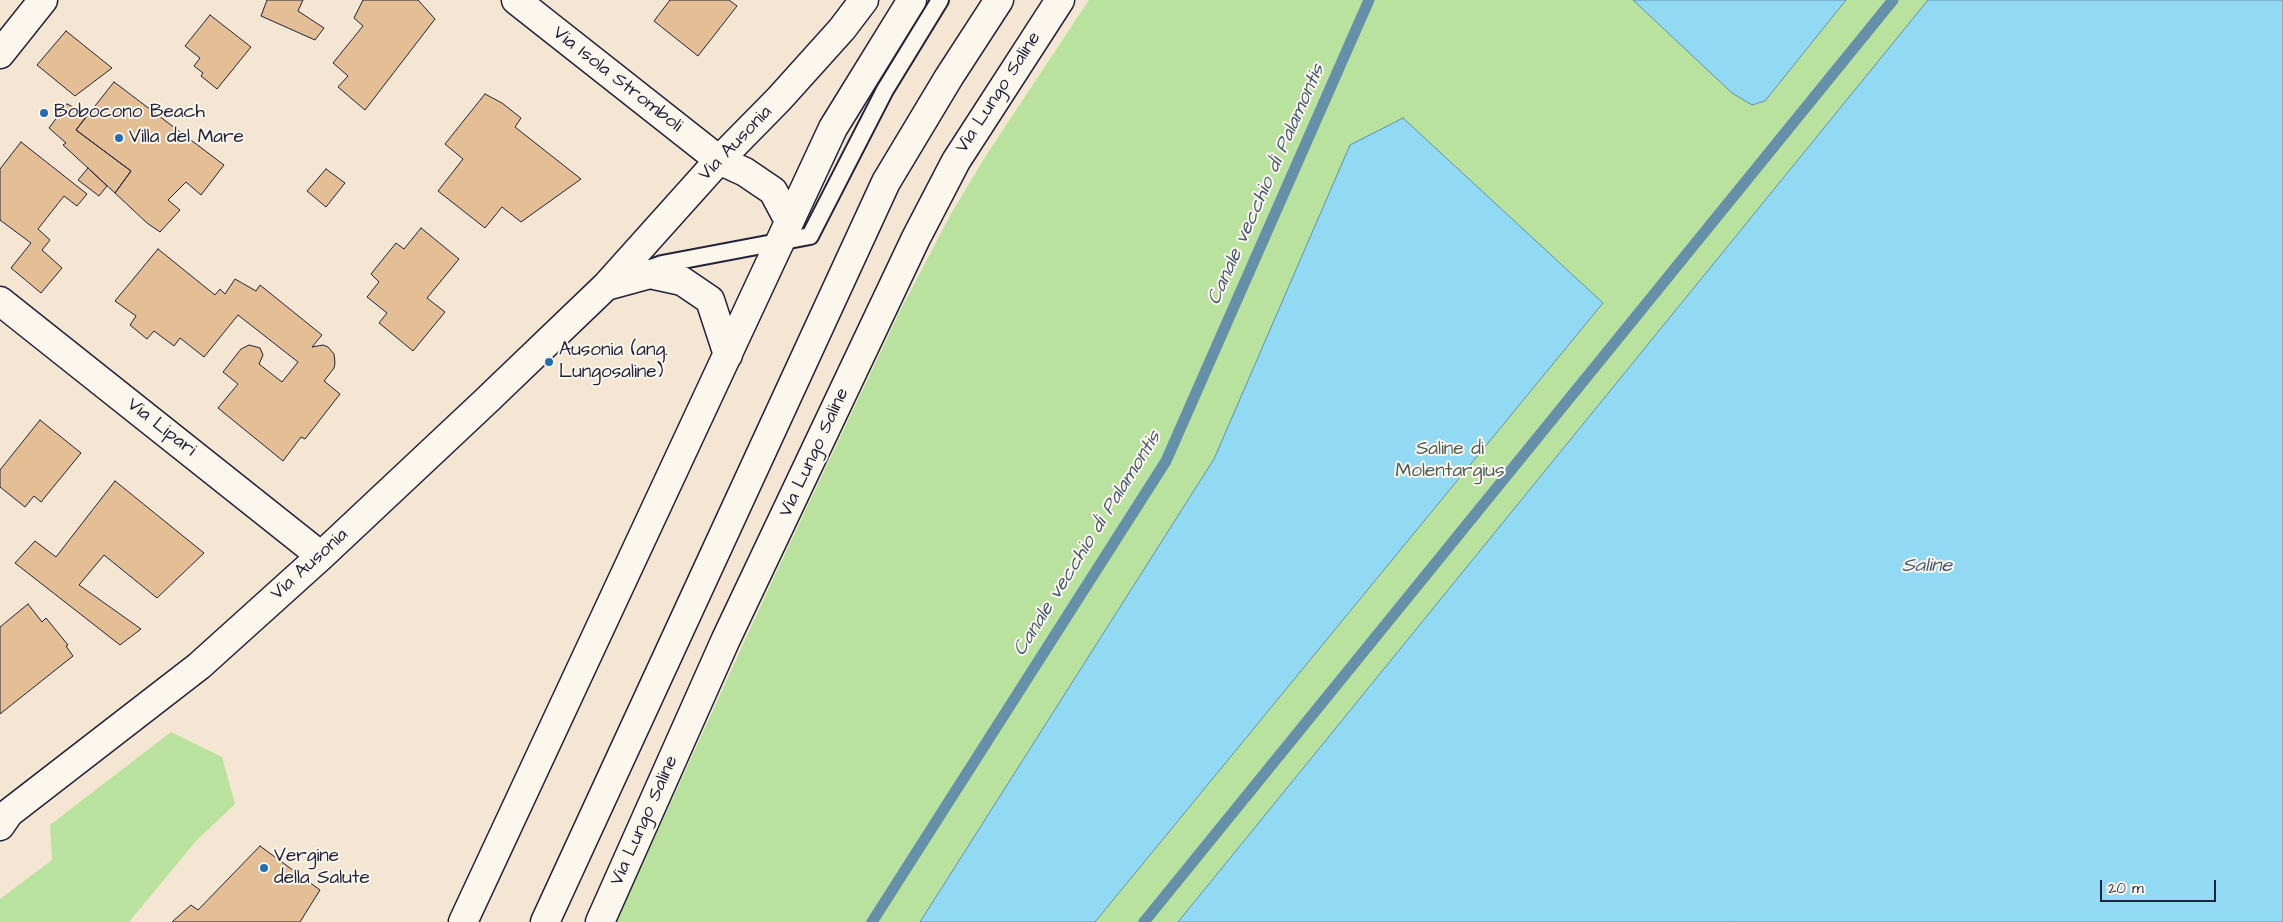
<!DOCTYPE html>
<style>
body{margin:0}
#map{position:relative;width:2283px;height:922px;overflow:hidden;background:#f4e6d2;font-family:"Architects Daughter",sans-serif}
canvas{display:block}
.scale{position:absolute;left:2100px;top:880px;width:116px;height:22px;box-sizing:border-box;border:2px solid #22223b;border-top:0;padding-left:6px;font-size:15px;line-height:18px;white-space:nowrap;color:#22223b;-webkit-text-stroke:4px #fbf7ec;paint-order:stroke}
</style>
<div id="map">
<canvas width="2283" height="922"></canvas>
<div class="scale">20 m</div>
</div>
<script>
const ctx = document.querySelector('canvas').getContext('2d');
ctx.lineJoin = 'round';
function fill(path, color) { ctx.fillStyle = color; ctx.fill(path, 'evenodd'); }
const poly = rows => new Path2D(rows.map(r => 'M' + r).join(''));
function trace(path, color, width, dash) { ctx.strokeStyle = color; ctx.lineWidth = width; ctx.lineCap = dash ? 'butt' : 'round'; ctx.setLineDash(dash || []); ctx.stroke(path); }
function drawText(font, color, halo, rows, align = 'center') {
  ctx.font = font + ' "Architects Daughter",sans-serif'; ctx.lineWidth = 4; ctx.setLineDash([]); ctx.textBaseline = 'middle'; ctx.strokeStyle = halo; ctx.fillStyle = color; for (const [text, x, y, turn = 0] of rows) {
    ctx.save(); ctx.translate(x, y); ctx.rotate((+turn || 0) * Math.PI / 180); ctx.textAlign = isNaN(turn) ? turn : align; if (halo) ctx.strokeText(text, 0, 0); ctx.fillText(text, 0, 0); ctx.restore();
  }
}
const green = poly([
 [1089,0,2283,0,2283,922,616,922,774,577,900,311,952,212,987,154],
 [171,732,222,757,235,804,196,841,129,922,0,922,0,899,52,860,50,825]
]);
const water = poly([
 [1633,0,1846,0,1765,101,1752,105,1732,93,1633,0],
 [1928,0,2283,0,2283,922,1178,922,1928,0],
 [1403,118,1603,303,1095,922,920,922,1214,459,1350,145,1403,118]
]);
const stream = poly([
 [872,922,1166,461,1369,0],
 [1144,922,1893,0]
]);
const building = poly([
 [267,0,303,0,298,11,324,28,315,40,261,16,267,0],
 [363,0,418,0,435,19,365,110,338,87,348,76,333,63,363,26,354,18,363,0],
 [670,0,729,0,737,6,698,56,654,21,670,0],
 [210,15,251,47,217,89,201,76,203,73,194,66,200,58,185,46,210,15],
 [66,31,112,68,75,96,37,65,66,31],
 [114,82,224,165,201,195,186,182,168,200,180,210,160,232,147,223,115,193,131,171,76,130,114,82],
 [485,94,502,103,521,118,515,127,581,179,521,222,502,207,485,228,438,191,463,159,445,144,485,94],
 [67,104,88,114,76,130,131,171,115,193,63,145,66,143,49,128,67,104],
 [21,142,87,194,77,206,64,196,38,229,50,240,42,250,62,268,41,293,11,268,31,243,0,220,0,169,21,142],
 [88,168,107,186,99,196,78,180,88,168],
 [326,169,345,183,326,207,307,191,326,169],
 [421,228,459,259,427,298,445,312,413,351,379,323,387,313,367,297,379,282,371,274,396,243,404,249,421,228],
 [158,249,215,295,220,289,225,294,235,279,256,291,260,285,322,335,312,347,323,345,328,347,334,354,335,363,334,368,324,381,340,394,305,439,301,437,283,461,218,408,238,384,223,372,241,349,249,345,260,348,263,355,259,364,282,382,298,362,238,315,204,357,180,338,174,346,154,331,147,339,130,325,136,316,115,301,158,249],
 [40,420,81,453,41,502,34,496,25,507,0,487,0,470,40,420],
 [115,481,204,553,157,598,104,555,79,585,141,629,120,645,15,563,35,541,56,557,115,481],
 [28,604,42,622,46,618,68,645,66,646,73,656,0,714,0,627,28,604],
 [260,846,320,890,300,922,172,922,191,905,198,910,260,846]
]);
const service = poly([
 [645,270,662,264,810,236,885,90,940,0]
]);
const minor = poly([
 [516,0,719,160,745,172,773,191,789,221],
 [0,54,43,0],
 [606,286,650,274,682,281,710,300,728,355],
 [0,301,321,556],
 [0,826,9,813,199,666,321,556,484,403,606,286,719,160,779,99,842,29,864,0],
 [463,922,833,128,912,0]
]);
const secondary = poly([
 [545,922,886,182,949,77,999,0],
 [600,922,726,639,916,238,956,161,1060,0]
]);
const markers = [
 [44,113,5,"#1f6fb2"],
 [119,138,5,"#1f6fb2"],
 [549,362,5,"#1f6fb2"],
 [264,868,5,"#1f6fb2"]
];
const streetNames = [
 ["Via Isola Stromboli",617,80,38],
 ["Via Lungo Saline",999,93,-57],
 ["Via Ausonia",736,144,-46],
 ["Via Lipari",161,428,38],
 ["Via Lungo Saline",815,453,-65],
 ["Via Ausonia",310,565,-42],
 ["Via Lungo Saline",645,821,-66]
];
const poiNames = [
 ["Bobocono Beach",54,113],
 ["Villa del Mare",129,138],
 ["Ausonia (ang.",559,351],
 ["Lungosaline)",559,373],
 ["Vergine",274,857],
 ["della Salute",274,879]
];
const parkNames = [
 ["Saline di",1450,450],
 ["Molentargius",1450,472]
];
const waterNames = [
 ["Canale vecchio di Palamontis",1267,185,-66],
 ["Canale vecchio di Palamontis",1088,544,-58],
 ["Saline",1927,567]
];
fill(green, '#b9e29e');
fill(water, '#92d9f4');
trace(water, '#6590aa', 1);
trace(stream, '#6590aa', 11);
fill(building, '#e4be95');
trace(building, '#22223b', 1);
trace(service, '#22223b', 20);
trace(minor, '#22223b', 31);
trace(secondary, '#22223b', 31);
trace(service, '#fbf7ec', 16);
trace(minor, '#fbf7ec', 28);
trace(secondary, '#fbf7ec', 28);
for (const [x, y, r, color] of markers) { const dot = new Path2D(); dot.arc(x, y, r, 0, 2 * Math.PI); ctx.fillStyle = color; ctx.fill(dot); trace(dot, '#fbf7ec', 2); }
drawText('19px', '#22223b', '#fbf7ec', streetNames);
drawText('19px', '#22223b', '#fbf7ec', poiNames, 'left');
drawText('19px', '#4f5c59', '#fbf7ec', parkNames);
drawText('italic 20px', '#445972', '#fbf7ec', waterNames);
</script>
